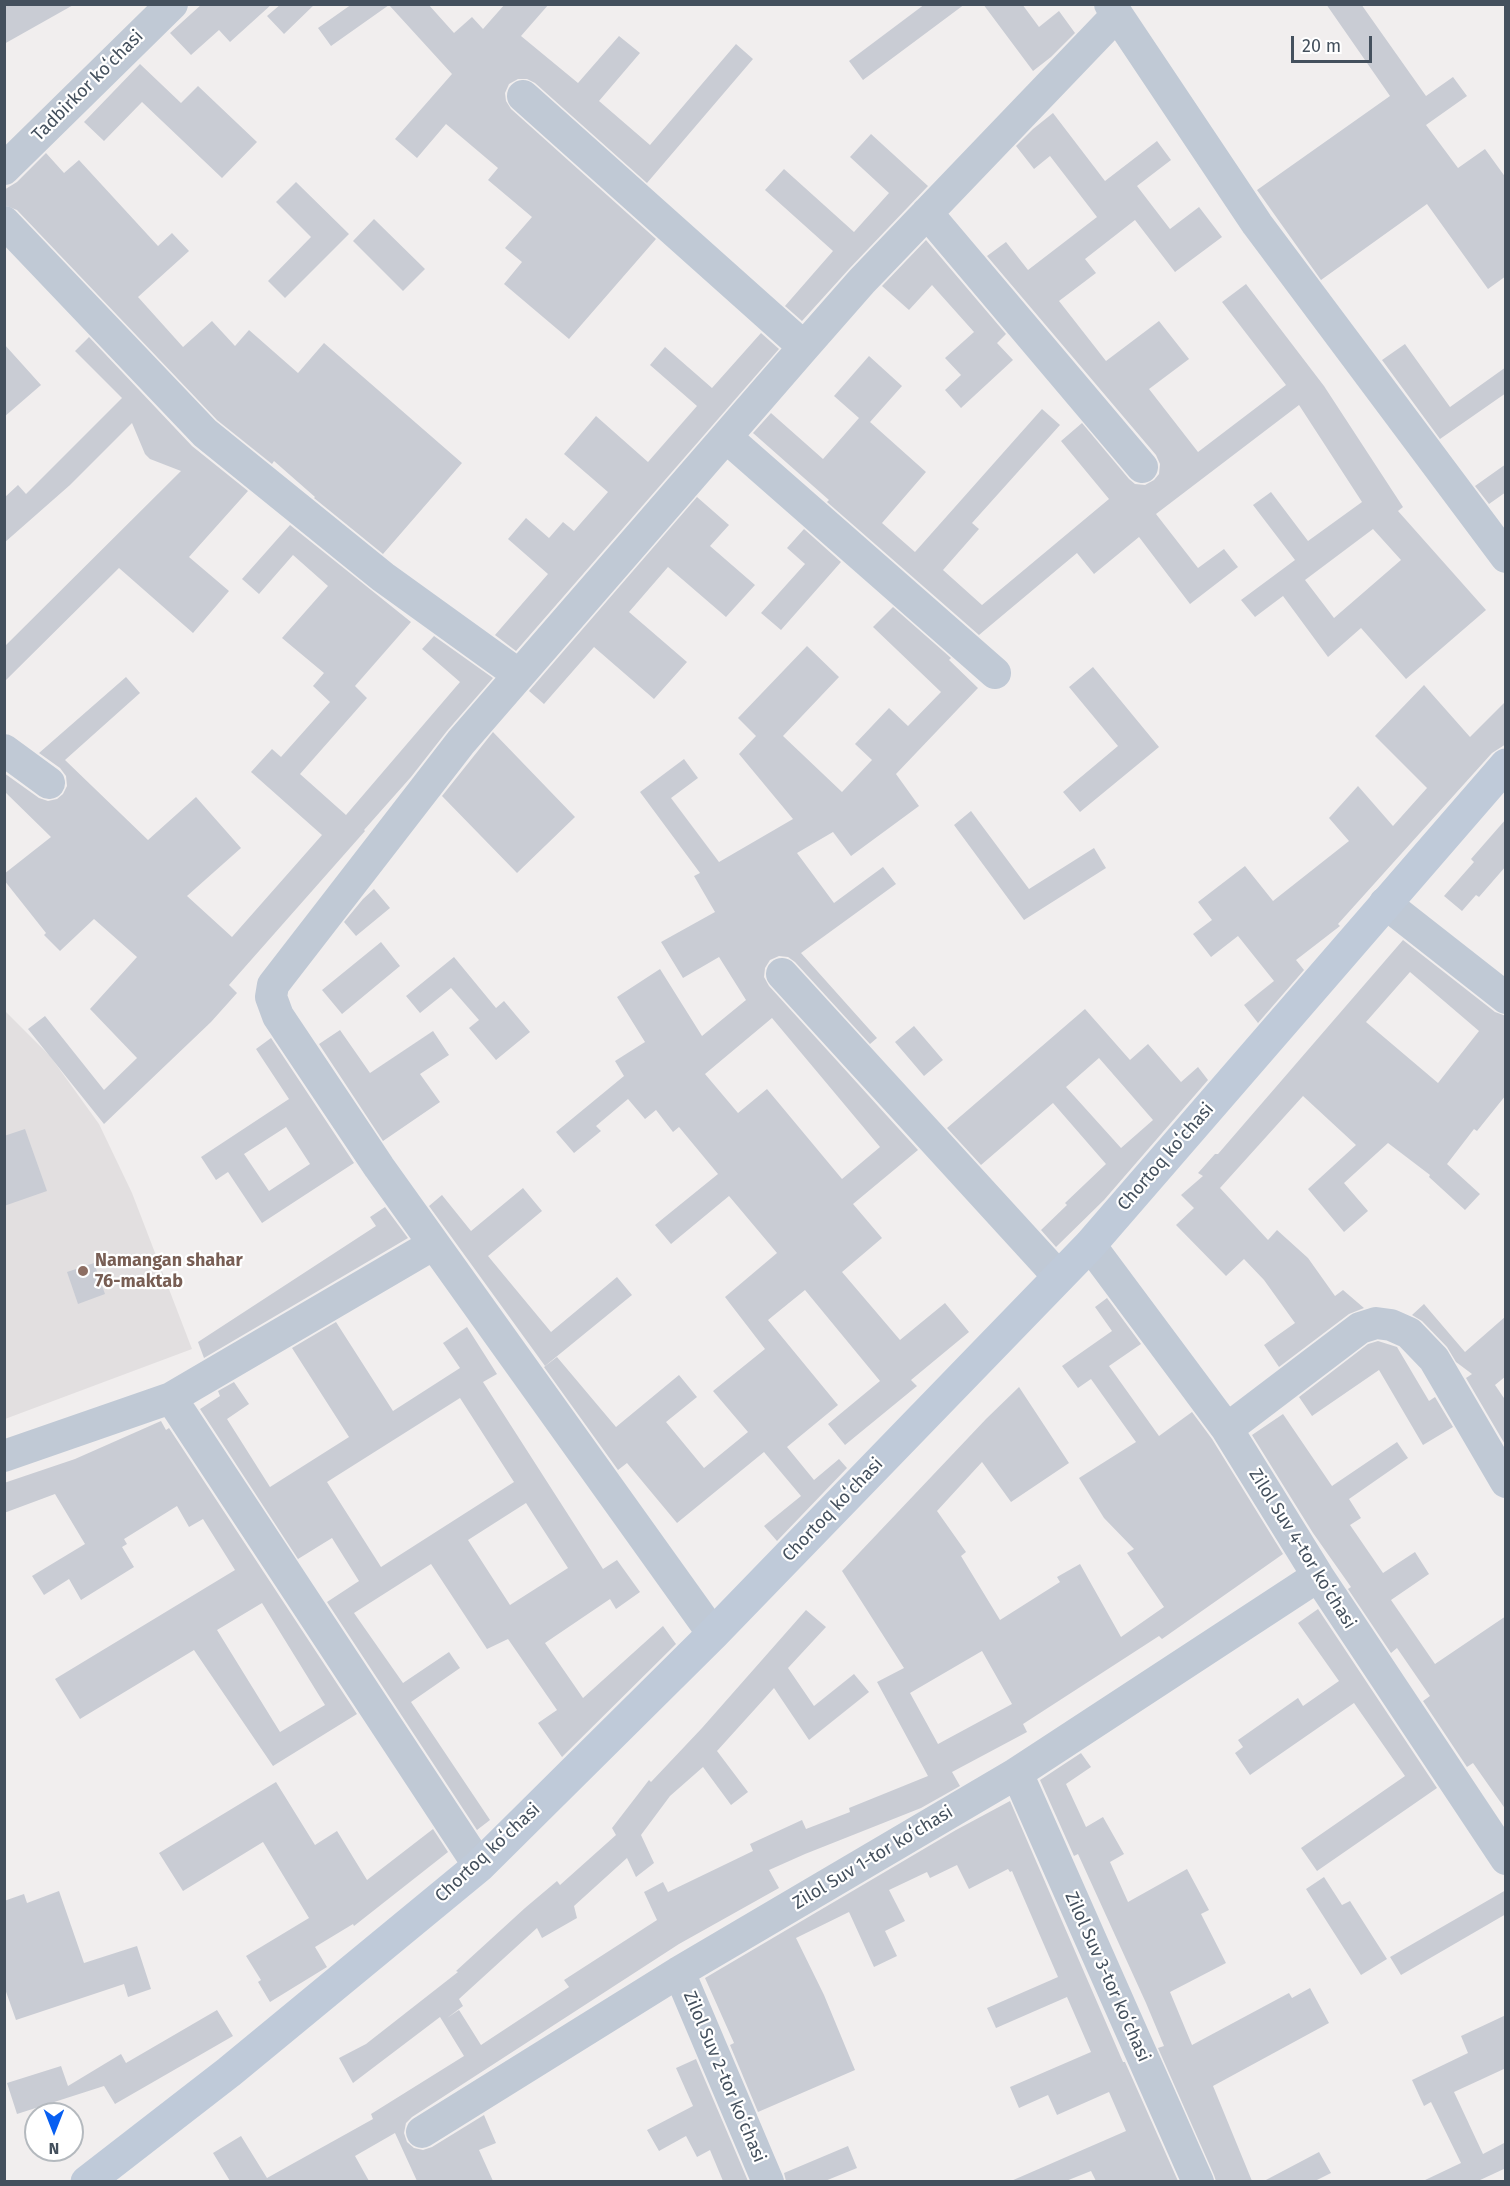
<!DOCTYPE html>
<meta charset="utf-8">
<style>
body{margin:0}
#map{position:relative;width:1510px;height:2186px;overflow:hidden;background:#f1eeee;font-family:"Fira Sans",sans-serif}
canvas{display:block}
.frame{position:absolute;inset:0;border:6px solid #44505d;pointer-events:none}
.north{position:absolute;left:24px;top:2102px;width:60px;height:60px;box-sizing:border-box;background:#fff;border:2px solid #b4b9be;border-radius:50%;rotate:180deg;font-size:16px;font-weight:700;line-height:24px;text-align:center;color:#44505d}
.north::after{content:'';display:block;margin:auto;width:21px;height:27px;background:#085ff1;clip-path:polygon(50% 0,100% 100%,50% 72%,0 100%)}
.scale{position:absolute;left:1291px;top:36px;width:81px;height:27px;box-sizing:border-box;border:3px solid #44505d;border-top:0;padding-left:8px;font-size:18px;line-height:21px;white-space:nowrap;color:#44505d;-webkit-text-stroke:4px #fff;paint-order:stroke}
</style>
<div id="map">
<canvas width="1510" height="2186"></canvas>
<div class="frame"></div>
<div class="north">N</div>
<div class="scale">20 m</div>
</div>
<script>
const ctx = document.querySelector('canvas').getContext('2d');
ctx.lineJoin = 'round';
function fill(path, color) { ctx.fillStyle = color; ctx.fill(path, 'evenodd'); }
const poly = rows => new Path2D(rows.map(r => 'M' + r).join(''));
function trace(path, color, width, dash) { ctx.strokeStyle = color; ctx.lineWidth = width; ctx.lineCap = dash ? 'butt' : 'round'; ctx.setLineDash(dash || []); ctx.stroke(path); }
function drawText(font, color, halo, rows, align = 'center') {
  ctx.font = font + ' "Fira Sans",sans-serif'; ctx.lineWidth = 4.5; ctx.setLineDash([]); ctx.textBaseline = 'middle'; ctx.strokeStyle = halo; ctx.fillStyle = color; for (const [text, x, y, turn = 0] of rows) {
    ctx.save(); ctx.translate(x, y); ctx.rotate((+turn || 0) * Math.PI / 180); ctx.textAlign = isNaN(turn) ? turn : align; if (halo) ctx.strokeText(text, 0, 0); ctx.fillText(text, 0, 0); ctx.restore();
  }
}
const education = poly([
 [4,1010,50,1056,99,1124,132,1193,192,1349,5,1419]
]);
const building = poly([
 [4,4,75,4,4,44],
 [202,4,272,4,230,42,219,30,191,55,170,33],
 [281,4,315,4,284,34,267,16],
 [352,4,428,4,454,33,472,17,483,29,505,4,549,4,521,36,578,83,619,36,640,53,599,101,650,145,736,44,753,59,647,183,535,83,527,79,518,79,509,84,505,93,506,101,511,109,656,239,569,339,504,284,522,262,505,248,532,217,488,180,498,168,446,124,417,158,395,139,452,74,389,5,331,46,318,28],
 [925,4,965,4,863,80,849,61],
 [983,4,1022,4,1039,27,1059,11,1075,33,1051,57,1033,71],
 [1326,4,1361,4,1426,96,1453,77,1467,96,1426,125,1458,168,1485,149,1506,178,1506,276,1488,289,1427,204,1321,280,1257,190,1390,96],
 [140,64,181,103,198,86,257,142,222,178,142,102,104,141,84,122],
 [1053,113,1105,181,1157,141,1171,160,1137,186,1170,229,1199,207,1222,237,1175,272,1135,220,1085,259,1096,273,1059,301,1106,361,1159,321,1189,359,1149,389,1198,452,1286,385,1222,302,1246,284,1324,386,1403,507,1398,511,1486,610,1406,679,1361,628,1328,657,1283,596,1255,617,1241,600,1295,560,1253,505,1271,492,1308,541,1362,502,1299,405,1156,514,1198,568,1224,549,1238,567,1190,604,1139,537,1094,574,1077,553,979,635,827,502,829,500,753,433,771,413,823,459,859,418,834,396,869,356,902,386,870,422,926,472,882,523,915,552,1042,409,1060,425,972,523,979,529,943,570,982,605,1109,499,1061,441,1082,423,1129,479,1135,484,1145,485,1154,480,1159,474,1160,464,1156,455,987,256,1006,242,1028,270,1097,217,1050,156,1034,169,1016,146,1033,129],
 [1373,529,1401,560,1334,618,1305,580],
 [871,134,928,186,849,269,802,321,785,306,833,251,765,190,784,169,854,232,889,193,850,157],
 [46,153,64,173,79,160,158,246,172,233,189,251,138,297,183,347,212,321,235,346,249,330,298,373,324,343,462,463,383,554,314,498,315,497,274,461,272,464,217,420,17,210,4,205,4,190,17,182],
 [296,182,349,234,285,298,268,281,311,237,276,202],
 [374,219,425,269,403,291,353,241],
 [926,240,1006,334,997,343,1013,360,961,408,945,390,961,375,945,358,974,332,932,285,909,310,882,286],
 [761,333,779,349,516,651,495,635,548,574,508,539,526,518,549,538,563,522,574,531,608,492,564,454,596,416,648,462,697,406,650,365,665,347,712,388],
 [89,337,192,446,248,491,189,557,229,591,193,633,119,568,4,682,4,647,181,471,150,459,145,454,132,423,70,485,4,543,4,498,18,485,26,494,122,398,75,351],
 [4,344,41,385,4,417],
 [1405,344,1450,407,1506,367,1506,393,1440,439,1382,360],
 [1506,464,1506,492,1489,504,1475,486],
 [697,497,729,525,710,546,755,585,726,617,668,567,629,612,687,662,654,699,594,647,544,704,529,691],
 [290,525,411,622,355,686,367,698,300,774,346,815,460,682,422,649,434,636,493,678,447,731,411,777,364,830,365,831,229,985,237,993,211,1022,104,1124,28,1029,45,1016,104,1090,137,1058,90,1009,137,957,94,919,60,951,44,935,46,933,4,880,4,874,51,837,4,791,4,773,39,798,48,801,57,799,63,794,67,786,66,776,60,768,39,753,126,677,140,693,65,760,148,840,196,797,241,848,187,896,232,937,322,835,251,772,272,749,281,757,330,702,313,686,324,673,282,638,328,586,293,555,259,594,242,579],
 [804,529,841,562,781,630,761,613,805,564,787,548],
 [893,607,951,658,949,660,978,688,896,774,919,806,851,856,833,832,797,853,834,903,883,867,896,884,801,953,877,1038,870,1044,795,962,788,957,779,956,770,960,765,968,764,977,769,986,918,1150,853,1204,882,1238,842,1272,900,1340,945,1303,969,1332,911,1380,917,1386,845,1445,828,1424,880,1381,805,1290,768,1320,838,1405,787,1447,814,1480,839,1459,847,1468,777,1541,764,1526,801,1496,764,1452,677,1523,627,1463,618,1470,544,1367,557,1357,616,1427,679,1375,697,1397,666,1422,704,1468,748,1432,713,1391,765,1349,725,1297,777,1253,729,1196,671,1244,655,1225,718,1174,679,1127,673,1132,656,1110,645,1119,628,1099,596,1126,601,1131,574,1153,556,1132,624,1076,615,1061,645,1042,617,997,660,969,702,1036,746,1000,719,957,683,978,661,942,715,912,694,876,700,873,640,792,684,759,698,778,671,798,719,862,793,819,739,754,756,736,738,718,807,646,839,677,783,736,842,792,872,760,855,744,889,708,908,726,941,692,873,627],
 [772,1018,880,1147,842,1179,767,1089,738,1113,705,1074],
 [1093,667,1159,747,1080,812,1063,792,1118,746,1069,687],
 [1424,685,1470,737,1506,701,1506,744,1492,753,1338,924,1340,926,1296,960,1304,970,1258,1023,1244,1005,1274,981,1238,936,1211,957,1193,934,1212,920,1198,902,1245,866,1273,901,1349,841,1329,818,1358,786,1393,826,1427,788,1375,736],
 [493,732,575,817,517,873,442,796],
 [971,811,1029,889,1094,848,1106,868,1024,920,954,825],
 [1506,819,1506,866,1479,897,1476,895,1462,911,1444,896,1474,862,1471,859],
 [374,889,390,908,356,936,344,922,363,899],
 [1403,940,1495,1012,1506,1016,1506,1095,1477,1131,1474,1129,1447,1164,1480,1194,1465,1210,1429,1177,1430,1175,1388,1143,1344,1183,1368,1211,1344,1232,1308,1189,1356,1145,1303,1096,1220,1188,1268,1240,1277,1230,1308,1258,1335,1296,1343,1290,1364,1308,1349,1314,1279,1367,1264,1345,1295,1323,1264,1280,1244,1259,1226,1276,1176,1225,1194,1208,1181,1195,1203,1176,1198,1173,1215,1154,1218,1154],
 [1410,972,1479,1031,1438,1083,1366,1022],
 [381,942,400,966,342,1014,322,990],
 [454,957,496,1008,504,1001,530,1032,496,1060,469,1028,479,1020,451,988,420,1013,406,996],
 [1085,1009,1130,1060,1148,1044,1181,1082,1198,1067,1208,1080,1104,1200,1056,1247,1041,1230,1067,1205,1065,1203,1106,1164,1053,1103,981,1165,947,1128],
 [1099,1058,1153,1120,1121,1148,1066,1087],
 [914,1026,943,1060,924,1076,895,1042],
 [340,1030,370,1073,433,1031,449,1055,420,1074,440,1102,383,1141,319,1044],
 [271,1038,354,1163,262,1223,228,1172,216,1180,201,1157,289,1099,256,1049],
 [286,1127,310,1164,269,1191,244,1154],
 [25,1129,47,1191,4,1206,4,1136],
 [523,1188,542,1211,488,1256,551,1332,617,1277,632,1295,545,1366,429,1206,442,1195,471,1231],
 [385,1207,408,1238,204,1358,198,1342,376,1226,370,1217],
 [94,1263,105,1294,78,1304,67,1272],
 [1107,1298,1141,1344,1109,1366,1159,1436,1192,1412,1212,1439,1283,1554,1162,1639,1159,1636,1023,1724,1027,1732,952,1772,960,1786,921,1808,805,1854,769,1870,779,1888,679,1944,412,2117,406,2123,404,2133,407,2142,414,2148,423,2150,432,2147,484,2115,496,2143,479,2150,493,2181,417,2181,395,2133,355,2156,369,2181,230,2181,213,2153,241,2136,267,2178,373,2119,371,2114,464,2056,440,2017,353,2083,339,2058,366,2044,458,1972,456,1971,525,1908,557,1881,560,1885,616,1835,612,1828,649,1780,651,1782,702,1728,806,1610,826,1627,788,1668,814,1706,854,1674,869,1692,809,1740,774,1688,717,1751,748,1792,731,1805,703,1767,670,1796,641,1835,654,1863,636,1877,627,1858,574,1906,577,1918,542,1938,537,1928,459,1999,463,2006,447,2018,459,2010,481,2045,569,1987,564,1980,657,1920,644,1892,663,1882,668,1892,753,1851,750,1844,802,1820,806,1829,850,1812,849,1808,928,1776,877,1682,904,1668,842,1571,986,1419,1019,1387,1069,1463,1011,1502,982,1462,937,1511,966,1552,961,1556,1000,1620,1060,1582,1057,1577,1080,1564,1121,1637,1164,1607,1127,1553,1134,1549,1104,1518,1079,1478,1136,1442,1091,1379,1078,1388,1062,1366,1112,1331,1095,1307],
 [982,1651,1012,1704,938,1744,910,1693],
 [1424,1304,1465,1352,1506,1316,1506,1376,1495,1385,1506,1401,1506,1446,1466,1378,1472,1374,1456,1362,1447,1347,1422,1321,1412,1315],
 [336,1322,393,1411,460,1368,443,1343,467,1327,497,1374,483,1382,603,1569,617,1560,640,1592,616,1609,610,1599,545,1643,583,1698,663,1626,676,1644,562,1757,538,1723,557,1710,508,1639,487,1649,431,1564,354,1613,403,1683,449,1652,460,1668,411,1702,490,1820,477,1830,327,1602,359,1581,332,1538,298,1559,200,1409,220,1396,218,1391,234,1382,249,1404,227,1419,270,1487,349,1437,292,1348],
 [460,1398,514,1482,381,1567,327,1482],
 [526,1503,568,1568,510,1605,468,1540],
 [1378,1341,1397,1347,1429,1401,1435,1397,1453,1427,1423,1445,1379,1370,1312,1416,1299,1397,1368,1344],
 [1283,1414,1332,1486,1397,1442,1408,1458,1349,1499,1361,1518,1350,1525,1383,1573,1415,1552,1429,1574,1391,1600,1435,1664,1506,1616,1506,1810,1473,1763,1467,1767,1423,1701,1430,1696,1397,1648,1391,1653,1348,1589,1351,1587,1313,1533,1252,1435],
 [161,1421,166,1430,169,1428,357,1714,273,1766,194,1650,80,1719,55,1679,235,1570,203,1519,189,1527,177,1506,124,1539,127,1544,122,1547,134,1567,81,1600,69,1579,44,1595,32,1576,85,1544,55,1494,4,1513,4,1483,75,1459],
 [262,1603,325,1705,280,1732,217,1630],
 [1318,1609,1437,1788,1317,1871,1301,1848,1405,1776,1354,1703,1250,1775,1235,1753,1243,1747,1238,1740,1298,1698,1303,1706,1339,1681,1298,1623],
 [1081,1753,1091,1767,1066,1784,1086,1827,1103,1817,1124,1854,1110,1862,1128,1902,1187,1869,1209,1910,1201,1914,1226,1963,1170,1992,1192,2045,1289,1993,1292,1998,1310,1988,1329,2023,1213,2086,1252,2181,1216,2181,1214,2175,1158,2048,1164,2046,1146,2003,1078,1854,1074,1856,1040,1780],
 [276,1782,315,1845,337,1831,367,1880,433,1829,448,1852,354,1926,353,1924,315,1947,327,1967,270,2002,258,1982,261,1980,246,1956,309,1918,263,1842,183,1891,159,1853],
 [1010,1801,1123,2062,1125,2062,1178,2181,1096,2181,1091,2171,1066,2181,1011,2181,1126,2131,1109,2092,1057,2115,1048,2095,1019,2108,1010,2087,1091,2052,1067,1997,996,2028,987,2008,1058,1977,1012,1871,1010,1872,1008,1869,969,1889,957,1865,930,1878,927,1872,889,1890,905,1921,885,1931,897,1956,874,1967,849,1912,796,1938,824,1995,855,2070,758,2112,730,2045,734,2043,705,1978,956,1830],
 [1324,1877,1342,1905,1350,1901,1387,1959,1361,1975,1306,1889],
 [1506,1890,1506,1914,1401,1975,1390,1957],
 [59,1891,84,1963,137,1946,151,1989,128,1997,124,1984,16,2020,4,1986,4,1901,24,1894,27,1903],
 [217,2010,233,2036,115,2104,104,2086,17,2114,7,2083,61,2066,68,2086,121,2054,126,2063],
 [1506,2015,1506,2068,1454,2092,1483,2154,1506,2142,1506,2168,1478,2181,1423,2181,1461,2163,1431,2102,1424,2106,1412,2080,1468,2053,1461,2036],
 [696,2059,748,2181,723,2181,710,2150,697,2157,686,2136,659,2151,647,2130,693,2106,676,2068],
 [848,2146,857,2168,825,2181,786,2181,784,2173],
 [1319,2152,1331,2173,1315,2181,1264,2181]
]);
const minor = poly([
 [1110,4,1257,224,1506,557],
 [523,96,804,347],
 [4,169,172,4],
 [927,213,1142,467],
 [4,222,205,433,383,577,519,675],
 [726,437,995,673],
 [4,750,49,783],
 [1385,903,1506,998],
 [782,974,1059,1277],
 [1090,1245,1227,1429,1318,1576,1506,1859],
 [171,1398,479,1866],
 [1227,1429,1360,1328,1376,1323,1391,1325,1409,1333,1434,1359,1506,1482],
 [4,1456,171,1398,434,1244],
 [713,1634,379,1167,278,1016,271,997,273,985,461,742,804,347,862,281,1117,15],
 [1017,1773,1198,2182],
 [679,1972,768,2182],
 [422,2132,679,1972,1017,1773,1318,1576]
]);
const secondary = poly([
 [87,2182,229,2072,479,1866,713,1634,1090,1245,1506,765]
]);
const markers = [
 [83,1271,6,"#8d6e63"]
];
const streetNames = [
 ["Tadbirkor koʻchasi",88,86,-45],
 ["Chortoq koʻchasi",1166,1157,-49],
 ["Chortoq koʻchasi",833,1510,-46],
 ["Zilol Suv 4-tor koʻchasi",1302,1549,58],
 ["Chortoq koʻchasi",488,1853,-43],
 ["Zilol Suv 1-tor koʻchasi",873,1858,-31],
 ["Zilol Suv 3-tor koʻchasi",1107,1977,66],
 ["Zilol Suv 2-tor koʻchasi",724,2077,67]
];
const educationNames = [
 ["Namangan shahar",95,1261],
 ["76-maktab",95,1282]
];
fill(education, '#e2dfe0');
fill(building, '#c9ccd4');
trace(minor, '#c0c9d5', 32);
trace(secondary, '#bfcad9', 33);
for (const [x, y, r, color] of markers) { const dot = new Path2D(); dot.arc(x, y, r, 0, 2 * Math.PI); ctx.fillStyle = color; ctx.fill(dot); trace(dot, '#fff', 2); }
drawText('18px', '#44505d', '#fff', streetNames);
drawText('bold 18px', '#785e54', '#fff', educationNames, 'left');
</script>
